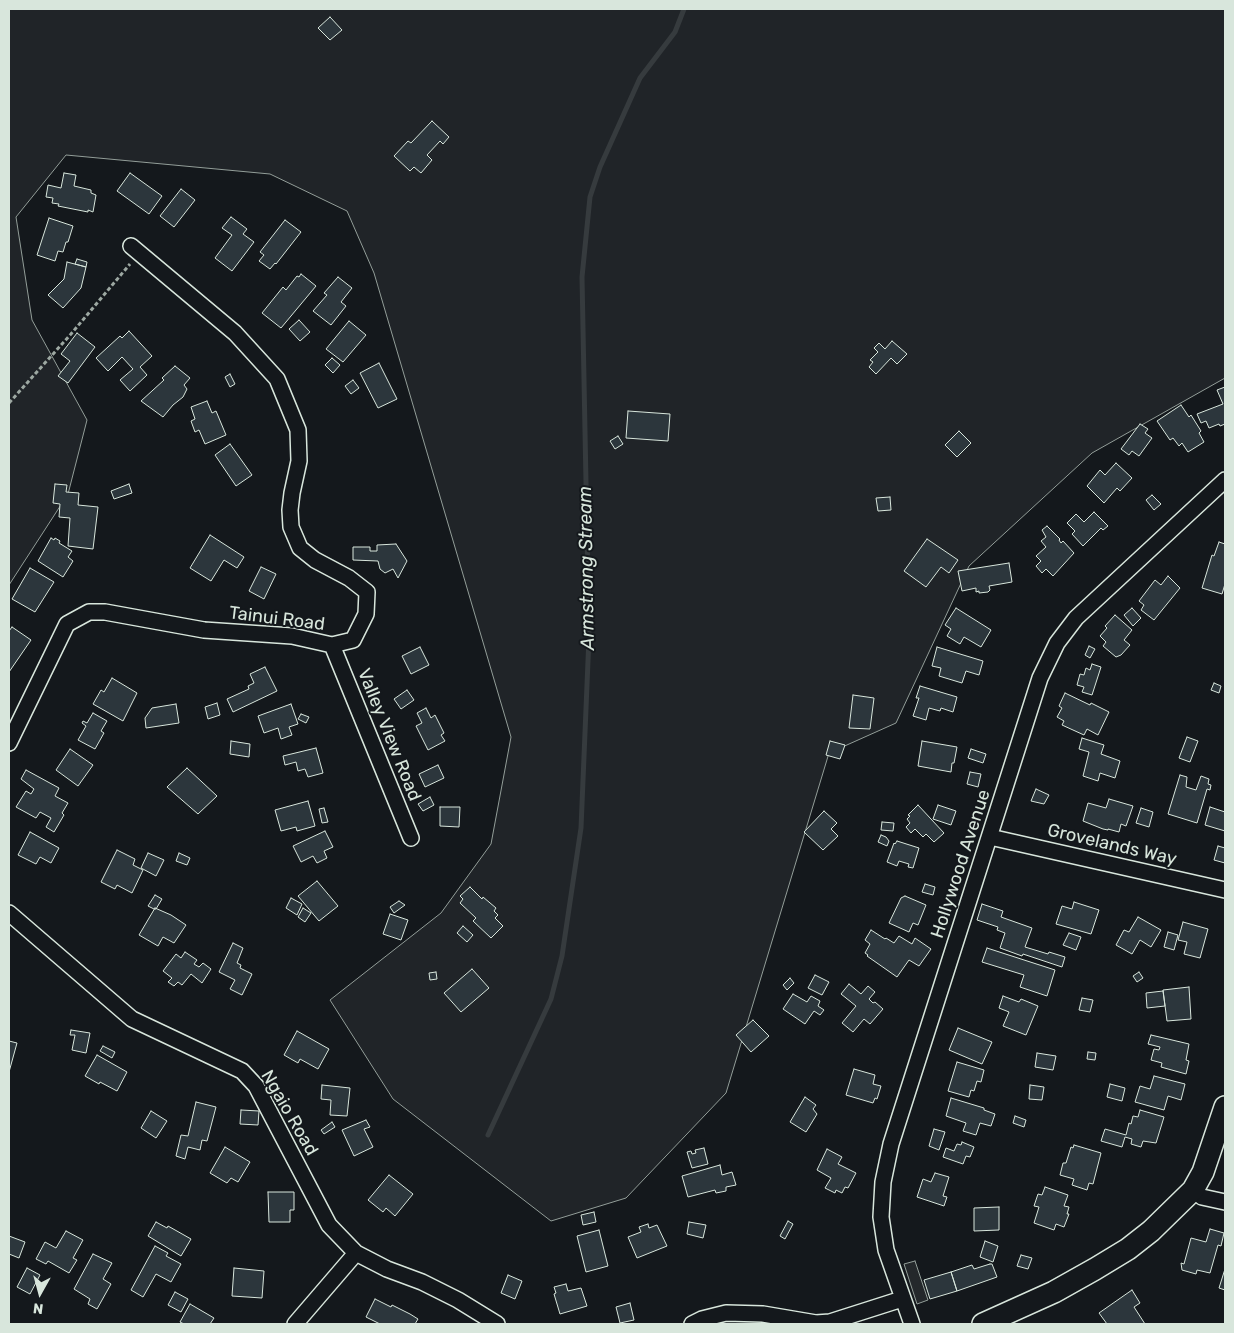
<!DOCTYPE html>
<style>
body{margin:0}
#map{position:relative;width:1234px;height:1333px;overflow:hidden;background:#14181c;font-family:Rubik,sans-serif}
canvas{display:block}
.frame{position:absolute;inset:0;border:10px solid #d8e6dc;pointer-events:none}
.north{position:absolute;left:15px;top:1268px;width:50px;height:50px;-webkit-text-stroke:4px #14181c;paint-order:stroke;rotate:187deg;font-size:14px;font-weight:700;line-height:20px;text-align:center;color:#d8e6dc}
.north::after{content:'';display:block;margin:auto;width:18px;height:22px;background:#d8e6dc;clip-path:polygon(50% 0,100% 100%,50% 72%,0 100%)}
</style>
<div id="map">
<canvas width="1234" height="1333"></canvas>
<div class="frame"></div>
<div class="north">N</div>
</div>
<script>
const ctx = document.querySelector('canvas').getContext('2d');
ctx.lineJoin = 'round';
function fill(path, color) { ctx.fillStyle = color; ctx.fill(path, 'evenodd'); }
const poly = rows => new Path2D(rows.map(r => 'M' + r).join(''));
function trace(path, color, width, dash) { ctx.strokeStyle = color; ctx.lineWidth = width; ctx.lineCap = dash ? 'butt' : 'round'; ctx.setLineDash(dash || []); ctx.stroke(path); }
function drawText(font, color, halo, rows, align = 'center') {
  ctx.font = font + ' Rubik,sans-serif'; ctx.lineWidth = 4; ctx.setLineDash([]); ctx.textBaseline = 'middle'; ctx.strokeStyle = halo; ctx.fillStyle = color; for (const [text, x, y, turn = 0] of rows) {
    ctx.save(); ctx.translate(x, y); ctx.rotate((+turn || 0) * Math.PI / 180); ctx.textAlign = isNaN(turn) ? turn : align; if (halo) ctx.strokeText(text, 0, 0); ctx.fillText(text, 0, 0); ctx.restore();
  }
}
const green = poly([
 [9,9,1225,9,1225,378,1092,453,969,566,896,723,829,753,726,1093,626,1198,551,1221,393,1099,330,1000,441,913,491,844,511,737,374,273,347,211,270,174,66,155,16,217,32,320,87,420,68,494,9,585,9,9]
]);
const parking = poly([
 [915,1261,928,1300,917,1304,904,1264,915,1261]
]);
const stream = poly([
 [488,1135,551,999,562,956,581,828,589,637,582,277,590,197,600,167,640,78,675,32,684,9]
]);
const building = poly([
 [330,17,342,30,330,40,318,28,330,17],
 [432,121,449,137,443,144,440,141,427,155,432,160,421,173,414,167,410,171,394,156,408,141,411,143,432,121],
 [64,173,76,175,74,186,91,190,91,193,96,195,93,212,88,210,88,212,58,206,59,204,52,203,53,198,46,197,48,185,61,188,64,173],
 [130,173,162,196,149,214,117,191,130,173],
 [181,189,195,200,174,227,160,216,181,189],
 [231,217,247,229,243,234,254,242,232,271,215,258,232,235,222,228,231,217],
 [49,218,73,226,68,242,66,242,63,252,58,251,55,261,37,255,49,218],
 [285,220,301,232,276,264,275,263,270,269,259,261,264,255,260,252,285,220],
 [77,259,87,262,86,267,75,264,77,259],
 [67,262,86,267,81,288,63,308,48,295,64,279,67,262],
 [301,274,316,286,281,328,262,313,283,287,286,290,297,276,299,277,301,274],
 [338,277,352,288,341,302,346,306,331,325,313,311,327,295,324,293,338,277],
 [299,320,310,332,300,341,289,329,299,320],
 [349,321,366,335,343,362,326,349,349,321],
 [129,331,152,356,140,367,147,375,130,391,120,380,133,369,122,357,108,371,96,358,120,336,122,338,129,331],
 [77,333,95,347,68,383,58,376,70,361,61,354,77,333],
 [892,341,907,354,897,364,891,358,876,374,869,367,873,362,870,360,878,352,874,348,879,343,885,349,892,341],
 [332,358,340,365,333,373,325,365,332,358],
 [379,363,397,399,378,408,360,373,379,363],
 [175,366,190,378,184,385,187,389,183,397,173,405,163,417,141,401,164,380,162,378,175,366],
 [230,374,235,384,230,387,225,377,230,374],
 [353,380,359,388,351,394,345,386,353,380],
 [1225,387,1225,424,1220,426,1219,424,1209,428,1206,421,1201,423,1197,414,1223,404,1217,390,1225,387],
 [207,401,212,413,216,411,226,435,205,444,199,430,195,432,191,421,195,419,191,407,207,401],
 [1181,405,1189,417,1191,415,1201,431,1199,433,1204,442,1188,452,1182,443,1179,446,1173,438,1170,440,1157,421,1181,405],
 [628,411,670,414,668,441,626,438,628,411],
 [1140,424,1148,429,1145,433,1152,438,1139,456,1132,451,1129,455,1121,449,1140,424],
 [959,431,971,443,957,457,945,445,959,431],
 [618,436,623,444,615,449,610,441,618,436],
 [230,444,252,475,236,486,215,455,230,444],
 [1116,463,1132,478,1120,491,1117,488,1104,503,1087,486,1100,470,1105,475,1116,463],
 [55,484,67,485,66,492,79,493,78,505,98,507,93,549,68,546,70,518,59,517,60,504,53,503,55,484],
 [129,484,132,493,114,499,111,491,129,484],
 [1152,495,1161,504,1154,510,1146,500,1152,495],
 [890,497,891,510,878,511,876,498,890,497],
 [1094,512,1108,526,1103,530,1101,528,1083,546,1072,534,1075,531,1067,523,1076,514,1084,522,1094,512],
 [1047,526,1060,539,1059,540,1061,543,1063,541,1074,553,1053,576,1046,569,1042,573,1036,566,1041,561,1036,556,1046,547,1041,541,1046,537,1042,530,1047,526],
 [210,535,244,557,237,568,224,560,211,581,190,568,210,535],
 [51,538,54,540,55,538,60,541,59,543,72,551,68,557,73,561,63,577,38,561,51,538],
 [927,539,958,560,949,573,941,567,926,587,904,571,927,539],
 [1219,542,1225,544,1225,584,1222,594,1202,588,1212,555,1214,556,1219,542],
 [396,544,407,561,398,578,393,569,385,573,380,569,378,561,353,560,353,547,370,547,370,551,377,551,377,545,396,544],
 [1009,563,1012,582,989,586,990,590,988,592,979,593,979,591,976,592,976,588,962,591,958,571,1009,563],
 [261,567,276,574,264,599,249,591,261,567],
 [30,568,54,582,35,612,12,599,30,568],
 [1168,576,1180,588,1154,620,1141,610,1144,605,1139,601,1155,580,1161,585,1168,576],
 [956,608,991,630,981,647,964,637,960,644,947,636,951,629,945,625,956,608],
 [1132,608,1141,618,1133,626,1124,615,1132,608],
 [1115,615,1132,630,1124,640,1130,645,1121,655,1116,657,1103,646,1106,642,1100,636,1107,628,1105,626,1115,615],
 [12,627,31,640,9,672,9,631,12,627],
 [1089,646,1095,649,1090,658,1085,655,1089,646],
 [420,647,429,665,411,674,402,656,420,647],
 [937,647,983,661,979,675,966,671,962,683,939,676,941,668,932,666,937,647],
 [1092,664,1101,667,1092,695,1082,692,1084,687,1077,685,1080,674,1084,675,1086,668,1090,670,1092,664],
 [265,667,277,691,233,712,227,699,249,689,248,686,254,683,250,674,265,667],
 [112,678,137,693,123,721,93,704,101,690,104,692,112,678],
 [1214,683,1221,686,1219,693,1211,690,1214,683],
 [920,686,957,697,953,712,941,708,940,711,929,708,926,720,913,716,919,698,916,698,920,686],
 [407,690,414,700,401,709,394,699,407,690],
 [1065,693,1090,705,1091,703,1109,712,1098,735,1087,729,1084,735,1062,725,1064,721,1057,717,1062,708,1059,706,1065,693],
 [853,695,874,698,870,729,849,728,853,695],
 [217,703,220,715,208,719,205,707,217,703],
 [176,704,179,723,146,728,145,718,152,708,176,704],
 [291,704,298,724,289,727,292,735,281,739,278,728,264,733,258,716,291,704],
 [426,708,431,718,435,715,444,733,441,735,445,741,428,750,416,726,422,723,417,713,426,708],
 [93,713,107,721,101,731,104,733,95,749,78,740,86,726,82,723,83,721,87,723,93,713],
 [301,714,309,717,306,723,298,719,301,714],
 [1187,737,1198,741,1190,762,1179,758,1187,737],
 [1082,738,1104,745,1101,754,1120,761,1115,778,1100,773,1098,781,1083,776,1089,752,1079,749,1082,738],
 [231,741,250,744,249,757,230,754,231,741],
 [830,741,845,745,840,759,826,755,830,741],
 [922,741,957,747,954,763,952,763,951,772,918,766,922,741],
 [316,748,323,773,308,777,305,769,298,771,296,762,285,765,283,756,316,748],
 [70,749,93,765,78,786,56,770,70,749],
 [971,749,986,754,983,763,968,758,971,749],
 [438,765,444,778,425,787,419,774,438,765],
 [187,768,217,796,198,814,167,787,187,768],
 [26,770,59,788,55,796,68,803,62,813,64,815,54,832,46,827,51,818,40,812,36,818,16,807,26,791,31,794,34,789,21,779,26,770],
 [970,772,981,774,978,787,967,784,970,772],
 [1180,775,1187,777,1186,787,1196,790,1201,776,1209,779,1208,784,1211,785,1210,790,1207,789,1197,823,1168,814,1180,775],
 [1036,789,1049,795,1044,804,1031,801,1036,789],
 [430,797,434,805,423,811,418,804,430,797],
 [1109,799,1133,806,1126,826,1121,824,1119,832,1108,829,1108,830,1103,829,1083,821,1088,803,1106,808,1109,799],
 [308,801,315,826,297,831,296,827,281,831,275,810,308,801],
 [918,805,944,833,934,842,926,834,923,837,915,829,911,833,906,827,910,823,907,819,910,816,908,815,918,805],
 [938,805,956,811,951,825,933,819,938,805],
 [440,807,460,807,459,827,440,826,440,807],
 [1210,807,1225,812,1225,831,1205,825,1210,807],
 [324,808,328,822,322,823,319,809,324,808],
 [1141,808,1153,812,1149,827,1136,823,1141,808],
 [824,811,837,823,831,829,838,836,823,850,804,832,824,811],
 [882,822,894,823,893,831,881,830,882,822],
 [325,831,333,847,324,851,327,858,317,863,313,856,301,862,293,846,325,831],
 [30,832,59,848,51,863,40,857,36,864,18,855,30,832],
 [881,835,886,837,889,841,887,846,878,842,881,835],
 [897,841,919,848,913,868,908,867,909,864,899,861,897,866,887,862,894,843,895,844,897,841],
 [1218,846,1225,848,1225,863,1214,860,1218,846],
 [117,850,135,859,133,865,143,870,132,893,117,885,115,889,101,882,117,850],
 [148,853,164,860,156,876,141,868,148,853],
 [179,853,190,858,187,865,176,861,179,853],
 [317,881,338,906,319,921,298,896,317,881],
 [925,884,935,887,933,895,922,892,925,884],
 [470,887,482,899,483,897,496,908,494,911,498,915,495,918,503,926,491,938,473,921,476,918,460,903,463,899,460,896,470,887],
 [155,895,162,899,156,909,154,909,148,906,155,895],
 [905,896,926,905,918,925,913,923,909,932,889,923,901,898,905,896],
 [291,898,302,904,297,915,286,908,291,898],
 [399,901,405,905,394,913,390,907,399,901],
 [1074,902,1099,910,1091,934,1056,924,1062,906,1072,909,1074,902],
 [982,904,1003,911,1001,917,1032,928,1025,947,1048,954,1049,952,1065,957,1062,967,1023,954,1022,956,1000,948,1005,933,997,930,998,927,977,920,982,904],
 [155,908,171,915,186,925,174,943,163,937,158,946,139,935,155,908],
 [303,908,311,913,305,922,298,917,303,908],
 [390,914,408,920,401,940,383,934,390,914],
 [1138,917,1161,930,1151,947,1140,940,1132,954,1116,945,1124,930,1129,932,1138,917],
 [1183,922,1208,929,1200,958,1184,954,1187,942,1178,940,1183,922],
 [463,926,473,935,467,942,457,933,463,926],
 [871,930,885,939,886,938,894,943,899,936,912,944,915,938,931,949,919,966,909,960,897,977,867,956,868,955,865,953,870,944,865,940,871,930],
 [1168,932,1178,935,1174,950,1164,947,1168,932],
 [1069,933,1081,937,1076,950,1063,945,1069,933],
 [233,943,243,948,237,963,241,965,240,968,252,974,242,995,230,989,235,980,219,972,233,943],
 [987,948,1055,970,1047,996,1020,987,1024,975,982,962,987,948],
 [185,952,197,960,194,964,199,967,203,963,211,969,202,983,191,974,182,985,178,982,174,986,168,982,172,978,163,971,176,954,181,958,185,952],
 [472,969,489,988,461,1012,444,993,472,969],
 [436,972,437,979,430,980,429,973,436,972],
 [1139,972,1143,978,1137,982,1133,976,1139,972],
 [815,975,829,982,822,995,808,988,815,975],
 [790,978,794,983,787,990,783,985,790,978],
 [849,984,861,994,868,986,875,992,869,999,873,1003,875,1002,883,1009,870,1024,864,1019,853,1032,842,1023,856,1006,841,994,849,984],
 [1189,987,1191,1019,1167,1021,1163,990,1189,987],
 [1163,991,1165,1006,1147,1008,1146,993,1163,991],
 [793,994,807,1002,811,996,820,1001,818,1006,824,1010,820,1015,814,1011,805,1024,783,1009,793,994],
 [1003,996,1019,1002,1021,999,1038,1006,1026,1035,1003,1026,1009,1012,999,1008,1003,996],
 [1082,998,1093,1000,1090,1012,1079,1010,1082,998],
 [753,1020,769,1036,751,1052,736,1035,753,1020],
 [958,1028,992,1042,982,1064,949,1050,958,1028],
 [71,1030,90,1033,86,1053,72,1050,75,1035,70,1035,71,1030],
 [297,1031,329,1049,318,1069,300,1059,298,1063,284,1055,297,1031],
 [1151,1035,1189,1044,1186,1060,1189,1061,1186,1074,1161,1067,1162,1063,1151,1060,1154,1049,1159,1050,1160,1047,1148,1044,1151,1035],
 [9,1041,17,1043,9,1072,9,1041],
 [103,1046,115,1052,112,1058,100,1051,103,1046],
 [1088,1052,1096,1053,1095,1060,1087,1059,1088,1052],
 [1037,1053,1056,1056,1053,1070,1035,1067,1037,1053],
 [97,1055,127,1072,117,1091,100,1082,99,1084,85,1076,97,1055],
 [957,1062,984,1070,981,1082,977,1081,974,1091,971,1090,969,1097,948,1091,957,1062],
 [854,1069,875,1075,873,1084,881,1086,877,1099,875,1098,873,1103,846,1095,854,1069],
 [1154,1076,1185,1084,1181,1100,1168,1096,1164,1110,1135,1102,1140,1086,1150,1089,1154,1076],
 [1110,1084,1125,1088,1122,1101,1107,1097,1110,1084],
 [322,1085,350,1088,347,1116,330,1115,331,1100,321,1099,322,1085],
 [1030,1085,1044,1087,1042,1100,1029,1099,1030,1085],
 [805,1097,816,1105,813,1109,817,1114,806,1132,790,1122,805,1097],
 [951,1098,984,1108,984,1110,995,1114,991,1126,980,1123,976,1135,963,1131,966,1123,946,1116,951,1098],
 [196,1102,216,1107,207,1141,202,1140,200,1150,188,1147,185,1159,176,1156,181,1135,188,1136,196,1102],
 [241,1110,259,1111,258,1125,240,1124,241,1110],
 [1140,1110,1164,1117,1156,1143,1143,1141,1141,1147,1131,1144,1132,1139,1125,1137,1122,1147,1101,1141,1105,1129,1126,1135,1129,1123,1131,1124,1133,1116,1138,1117,1140,1110],
 [151,1111,167,1121,156,1138,141,1128,151,1111],
 [1015,1116,1026,1120,1024,1127,1013,1123,1015,1116],
 [366,1120,370,1127,364,1129,373,1147,354,1156,342,1130,366,1120],
 [332,1122,335,1127,324,1134,321,1130,332,1122],
 [934,1129,945,1132,939,1150,929,1146,934,1129],
 [962,1142,974,1147,970,1157,966,1156,963,1164,943,1157,946,1148,954,1151,957,1144,961,1145,962,1142],
 [1074,1145,1101,1153,1093,1184,1089,1183,1087,1190,1072,1185,1074,1179,1060,1175,1063,1163,1066,1163,1071,1147,1073,1148,1074,1145],
 [225,1147,250,1162,238,1182,231,1178,227,1183,210,1173,225,1147],
 [704,1148,708,1164,692,1168,687,1152,691,1151,692,1154,696,1153,695,1150,704,1148],
 [827,1149,842,1157,838,1164,856,1173,848,1188,845,1187,842,1193,836,1190,835,1193,825,1188,831,1178,817,1170,827,1149],
 [720,1165,722,1175,732,1172,736,1185,726,1187,726,1191,716,1193,715,1190,688,1197,682,1176,720,1165],
 [935,1173,949,1177,943,1196,947,1197,944,1206,917,1197,923,1179,931,1182,935,1173],
 [389,1175,413,1194,395,1216,386,1208,383,1212,368,1200,389,1175],
 [1045,1187,1068,1195,1064,1206,1069,1207,1067,1214,1069,1214,1064,1227,1056,1224,1054,1230,1034,1223,1039,1207,1034,1206,1038,1194,1042,1195,1045,1187],
 [268,1192,294,1192,294,1210,290,1210,290,1222,269,1222,268,1192],
 [999,1207,999,1230,974,1231,974,1208,999,1207],
 [594,1212,596,1222,583,1225,581,1215,594,1212],
 [788,1221,793,1224,785,1239,780,1236,788,1221],
 [156,1222,167,1228,168,1226,191,1239,181,1256,148,1236,156,1222],
 [689,1222,706,1225,703,1238,687,1234,689,1222],
 [648,1224,649,1228,657,1225,667,1246,637,1258,628,1237,641,1232,639,1227,648,1224],
 [1210,1229,1224,1233,1221,1246,1218,1245,1210,1273,1197,1270,1196,1274,1182,1270,1181,1263,1184,1264,1191,1238,1206,1242,1210,1229],
 [599,1230,608,1266,586,1272,577,1236,599,1230],
 [66,1231,83,1240,73,1258,77,1260,69,1273,48,1261,46,1264,36,1259,45,1242,56,1248,66,1231],
 [9,1236,25,1242,19,1258,9,1254,9,1236],
 [985,1241,998,1246,993,1262,980,1257,985,1241],
 [155,1246,168,1253,166,1256,181,1264,171,1282,156,1274,143,1297,131,1290,155,1246],
 [93,1254,112,1263,103,1279,111,1284,97,1309,88,1304,90,1299,74,1289,93,1254],
 [1021,1255,1032,1258,1028,1269,1017,1266,1021,1255],
 [990,1264,992,1264,997,1277,957,1291,951,1272,972,1265,974,1269,990,1264],
 [27,1268,40,1275,30,1294,17,1287,27,1268],
 [234,1268,264,1271,262,1298,232,1296,234,1268],
 [1225,1269,1225,1290,1219,1288,1225,1269],
 [951,1272,957,1291,930,1299,924,1280,951,1272],
 [508,1275,522,1281,515,1299,501,1293,508,1275],
 [566,1284,568,1291,581,1288,587,1306,560,1314,554,1294,556,1293,554,1287,566,1284],
 [1132,1290,1140,1303,1134,1307,1145,1324,1107,1324,1099,1313,1132,1290],
 [175,1292,188,1299,181,1312,168,1305,175,1292],
 [375,1299,391,1307,392,1305,410,1314,418,1319,415,1324,380,1324,366,1317,375,1299],
 [630,1303,634,1320,620,1323,616,1307,630,1303],
 [190,1304,214,1318,210,1324,184,1324,180,1322,190,1304]
]);
const path = poly([
 [9,403,71,334,130,264]
]);
const street = poly([
 [332,645,411,838],
 [9,743,67,624,89,612,105,612,204,630,292,636,332,645,353,640,366,614,367,592,349,578,315,560,300,548,291,527,290,510,292,493,299,461,298,430,277,379,235,333,131,246],
 [990,837,1225,890],
 [9,913,132,1019,242,1071,256,1086,329,1225,356,1253,387,1269,422,1282,458,1300,497,1324],
 [1193,1190,1202,1197,1225,1202],
 [295,1324,356,1253],
 [692,1324,702,1319,726,1313,763,1314,816,1323,830,1322,902,1299],
 [912,1324,886,1250,881,1217,883,1182,891,1144,1040,678,1057,643,1076,618,1225,480]
]);
const secondary = poly([
 [983,1324,1054,1292,1095,1269,1128,1249,1151,1231,1193,1190,1203,1172,1225,1107]
]);
const streetNames = [
 ["Tainui Road",277,619,7],
 ["Valley View Road",389,735,68],
 ["Grovelands Way",1112,845,13],
 ["Hollywood Avenue",961,864,-72],
 ["Ngaio Road",289,1113,60]
];
const waterNames = [
 ["Armstrong Stream",587,568,-91]
];
fill(green, '#202428');
trace(green, '#939e99', 1);
fill(parking, '#24282b');
trace(parking, '#939e99', 1);
trace(stream, '#363b3e', 5);
fill(building, '#2c363c');
trace(building, '#d8e6dc', 1);
trace(street, '#d8e6dc', 18);
trace(secondary, '#d8e6dc', 24);
trace(path, '#9da8a2', 3, [4, 2.5]);
trace(street, '#14181c', 15);
trace(secondary, '#14181c', 21);
drawText('18px', '#d8e6dc', '#14181c', streetNames);
drawText('italic 19px', '#d8e6dc', '#14181c', waterNames);
</script>
